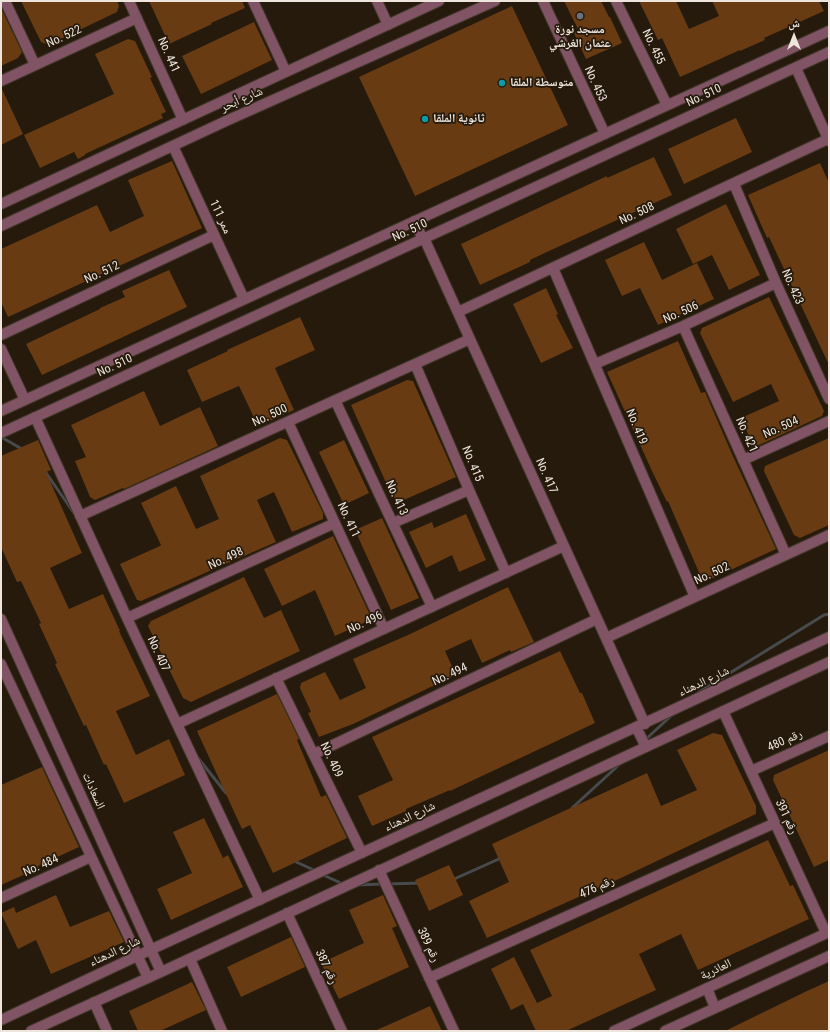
<!DOCTYPE html>
<meta charset="utf-8">
<style>
body{margin:0}
#map{position:relative;width:830px;height:1032px;overflow:hidden;background:#251a0c;font-family:"Roboto Condensed","Noto Naskh Arabic",sans-serif}
canvas{display:block}
.frame{position:absolute;inset:0;border:2px solid #eee6dd;pointer-events:none}
.north{position:absolute;left:774px;top:16px;width:40px;height:40px;-webkit-text-stroke:3px #251a0c;paint-order:stroke;rotate:0deg;font-size:11px;font-weight:700;line-height:16px;text-align:center;color:#eee6dd}
.north::after{content:'';display:block;margin:auto;width:14px;height:18px;background:#eee6dd;clip-path:polygon(50% 0,100% 100%,50% 72%,0 100%)}
</style>
<div id="map">
<canvas width="830" height="1032"></canvas>
<div class="frame"></div>
<div class="north">ش</div>
</div>
<script>
const ctx = document.querySelector('canvas').getContext('2d');
ctx.lineJoin = 'round';
const poly = rows => new Path2D(rows.map(r => 'M' + r).join(''));
function trace(path, color, width, dash) { ctx.strokeStyle = color; ctx.lineWidth = width; ctx.lineCap = dash ? 'butt' : 'round'; ctx.setLineDash(dash || []); ctx.stroke(path); }
function fill(path, color) { ctx.fillStyle = color; ctx.fill(path, 'evenodd'); }
function drawText(font, color, halo, rows, align = 'center') {
  ctx.font = font + ' "Roboto Condensed","Noto Naskh Arabic",sans-serif'; ctx.lineWidth = 3.5; ctx.setLineDash([]); ctx.textBaseline = 'middle'; ctx.strokeStyle = halo; ctx.fillStyle = color; for (const [text, x, y, turn = 0] of rows) {
    ctx.save(); ctx.translate(x, y); ctx.rotate((+turn || 0) * Math.PI / 180); ctx.textAlign = isNaN(turn) ? turn : align; if (halo) ctx.strokeText(text, 0, 0); ctx.fillText(text, 0, 0); ctx.restore();
  }
}
const stream = poly([
 [1,437,22,449],
 [44,470,74,513],
 [699,692,824,615,829,614],
 [645,740,673,714],
 [198,758,226,793],
 [572,808,621,763],
 [294,861,316,871],
 [321,874,343,884],
 [452,880,501,858],
 [388,884,421,883],
 [356,885,383,884]
]);
const building = poly([
 [21,1,117,1,119,6,117,12,48,45,41,42],
 [149,1,242,1,245,8,211,23,212,24,169,44],
 [564,1,601,1,609,17,610,17,622,43,586,59,574,33,579,31],
 [639,1,676,1,689,29,719,16,712,1,819,1,824,11,764,38,765,40,740,51,740,50,680,77,662,38,658,40],
 [512,6,568,125,415,196,359,77],
 [1,8,22,52,18,58,1,66],
 [254,22,272,60,201,94,182,56],
 [128,39,135,41,152,77,150,78,166,112,161,114,163,118,85,154,85,155,78,159,74,152,40,168,24,135,114,94,95,54],
 [1,87,23,134,1,145],
 [736,118,752,152,684,184,668,149],
 [654,157,672,195,549,251,530,260,530,262,480,285,461,244,607,176,607,178],
 [172,161,202,228,8,317,1,302,1,249,97,205,110,232,144,216,128,180],
 [820,163,829,183,829,365,769,237,767,238,748,195],
 [726,204,760,275,729,290,712,255,693,264,676,229],
 [644,242,662,280,697,263,714,299,658,325,640,288,622,296,605,260],
 [169,270,187,307,42,375,26,344,100,309,100,308,125,297,122,291],
 [546,288,558,314,556,315,573,348,541,363,513,304],
 [769,297,824,411,822,416,757,446,752,443,741,418,779,401,771,384,733,402,700,333,702,328],
 [300,317,315,350,275,368,294,410,258,426,239,386,202,402,187,370,228,351,227,350],
 [678,341,701,393,705,392,732,454,776,549,713,578,701,577,668,501,667,502,652,471,607,372],
 [407,380,413,381,456,477,397,503,389,487,388,487,351,405],
 [144,391,160,426,200,407,218,446,124,489,123,488,95,500,90,497,75,461,86,457,71,425],
 [280,438,287,440,323,513,323,519,292,532,274,492,257,500,276,542,141,601,137,600,120,564,160,546,161,545,141,503,176,486,196,529,219,519,200,476],
 [829,438,829,525,800,538,794,535,764,471,765,466],
 [38,440,51,470,46,472,82,553,50,568,69,609,103,594,120,631,119,631,150,696,116,711,136,755,169,739,185,775,124,803,106,764,104,765,86,725,84,726,55,664,57,663,39,624,41,623,21,581,17,582,1,547,1,456],
 [344,440,369,493,344,505,319,452],
 [466,514,486,560,459,572,452,555,426,568,409,532,432,522,434,528],
 [382,518,419,598,391,610,355,530],
 [333,536,370,615,368,621,335,636,315,590,282,606,264,569],
 [244,577,264,618,281,610,300,651,191,702,183,698,148,626,151,621],
 [508,587,534,642,511,652,510,650,482,663,471,639,445,651,456,675,353,724,319,737,308,713,311,712,300,688,301,683,325,672,340,700,366,688,353,659,408,635],
 [560,651,580,693,582,693,595,723,450,791,450,790,406,809,406,811,372,826,358,796,393,780,372,737],
 [277,694,299,739,297,740,321,797,326,795,347,838,273,873,250,825,242,829,197,731],
 [713,733,722,735,756,806,756,814,621,878,487,938,469,901,509,882,492,844,647,773,661,806,697,790,677,750],
 [829,750,829,860,814,867,773,780,774,775],
 [42,767,79,847,38,866,39,868,1,885,1,785],
 [204,818,223,858,228,855,243,887,171,920,157,889,192,873,173,832],
 [768,840,790,886,793,885,809,919,698,970,681,934,639,954,656,990,566,1031,536,1031,523,1004,511,1010,491,969,514,957,537,1003,552,996,530,950],
 [449,865,463,895,429,911,415,880],
 [56,895,70,927,109,911,124,942,51,974,36,940,18,949,1,913,14,907,16,913],
 [383,895,397,926,392,928,409,967,339,999,321,963,364,943,349,910],
 [291,937,305,967,241,997,227,967],
 [829,981,829,1031,725,1031,807,991],
 [192,982,206,1010,160,1031,138,1031,129,1011],
 [430,1006,442,1031,374,1031,395,1022]
]);
const minor = poly([
 [5,1,35,65],
 [129,1,183,120],
 [253,1,286,72],
 [377,1,388,25],
 [543,1,605,134],
 [616,1,667,105],
 [796,68,829,141],
 [1,81,137,18],
 [173,146,244,299],
 [734,184,776,283,829,399],
 [1,204,439,1],
 [414,221,423,239],
 [1,226,226,121,495,1],
 [424,238,645,724],
 [553,268,695,597],
 [458,312,828,139],
 [683,326,786,555],
 [1,335,214,235],
 [1,349,25,400],
 [415,364,469,490,506,573],
 [595,364,683,326,776,283],
 [335,400,432,607],
 [1,411,829,31],
 [35,417,127,618,260,900],
 [288,422,384,629],
 [1,433,829,52],
 [743,460,829,421],
 [80,516,470,339],
 [393,523,469,490],
 [127,618,335,523],
 [1,619,161,972],
 [606,638,829,535],
 [1,664,148,978],
 [276,678,362,853],
 [723,711,826,933],
 [177,724,564,546],
 [636,727,646,747],
 [314,754,597,619],
 [751,771,829,736],
 [379,870,454,1031],
 [1,898,91,857],
 [287,913,342,1031],
 [190,959,222,1031],
 [429,978,775,823],
 [707,988,715,1008],
 [94,1002,107,1031],
 [1,1020,150,950,636,727,829,637],
 [31,1031,161,972,829,662],
 [614,1031,829,932],
 [665,1031,829,956]
]);
const markers = [
 [580,16,4,"#6b7280"],
 [502,83,4,"#0f9aa8"],
 [425,119,4,"#0f9aa8"]
];
const poiNames = [
 ["مسجد نورة",580,30,"center"],
 ["عثمان الغرشي",580,44,"center"],
 ["متوسطة الملقا",510,83],
 ["ثانوية الملقا",433,119]
];
const streetNames = [
 ["No. 522",64,37,-25],
 ["No. 455",653,47,64],
 ["No. 441",168,55,66],
 ["No. 453",595,84,65],
 ["No. 510",704,96,-25],
 ["شارع أبحر",242,100,-24],
 ["No. 508",637,214,-25],
 ["ممر 111",220,217,65],
 ["No. 510",410,231,-25],
 ["No. 512",102,273,-25],
 ["No. 423",792,287,66],
 ["No. 506",681,313,-24],
 ["No. 510",115,366,-25],
 ["No. 500",270,416,-25],
 ["No. 419",636,427,67],
 ["No. 504",781,428,-24],
 ["No. 421",746,435,66],
 ["No. 415",472,464,67],
 ["No. 417",546,476,66],
 ["No. 413",396,498,65],
 ["No. 411",348,520,65],
 ["No. 498",226,559,-25],
 ["No. 502",712,574,-25],
 ["No. 496",365,623,-25],
 ["No. 407",158,654,65],
 ["No. 494",450,675,-25],
 ["شارع الدهناء",704,682,-25],
 ["رقم 480",785,741,-24],
 ["No. 409",331,760,64],
 ["السعادات",93,791,66],
 ["شارع الدهناء",410,817,-25],
 ["رقم 391",786,817,65],
 ["No. 484",41,866,-24],
 ["رقم 476",597,888,-24],
 ["رقم 389",428,945,65],
 ["شارع الدهناء",115,952,-25],
 ["رقم 387",326,967,65],
 ["العاذرية",716,970,-25]
];
trace(stream, '#474b4e', 3);
fill(building, '#683b13');
trace(minor, '#413729', 12);
trace(minor, '#805365', 10);
for (const [x, y, r, color] of markers) { const dot = new Path2D(); dot.arc(x, y, r, 0, 2 * Math.PI); ctx.fillStyle = color; ctx.fill(dot); trace(dot, '#251a0c', 1.5); }
drawText('bold 12px', '#eee6dd', '#251a0c', poiNames, 'left');
drawText('12px', '#eee6dd', '#251a0c', streetNames);
</script>
